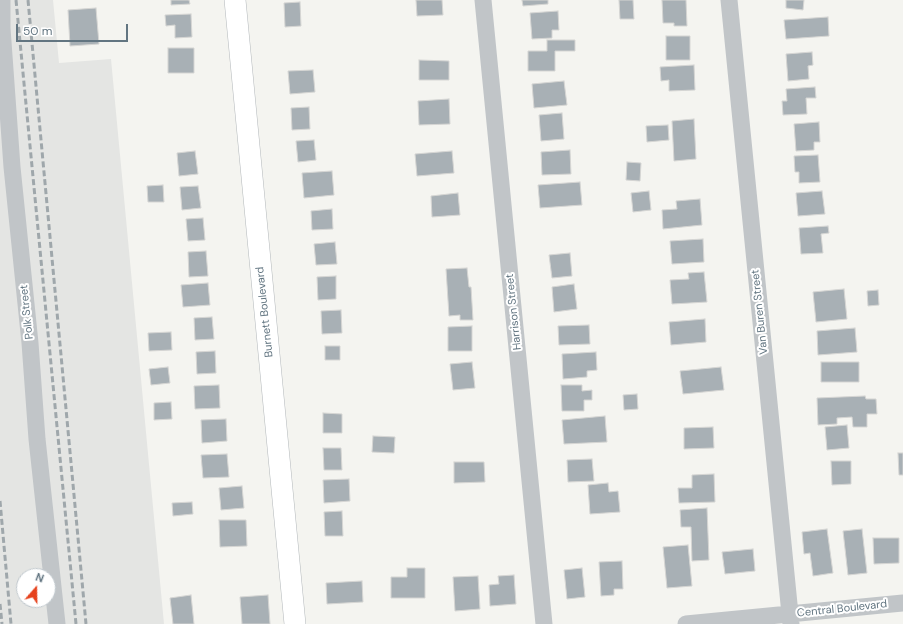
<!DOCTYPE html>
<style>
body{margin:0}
#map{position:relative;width:903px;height:624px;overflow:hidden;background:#f4f4f0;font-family:"DM Sans",sans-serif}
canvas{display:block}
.north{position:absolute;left:16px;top:568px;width:40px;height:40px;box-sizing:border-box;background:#fff;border:1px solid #c0c8cd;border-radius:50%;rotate:20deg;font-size:11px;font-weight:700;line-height:16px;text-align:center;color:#627581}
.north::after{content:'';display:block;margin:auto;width:14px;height:18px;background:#e6421d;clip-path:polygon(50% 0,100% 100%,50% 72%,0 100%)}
.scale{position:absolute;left:16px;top:24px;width:112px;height:18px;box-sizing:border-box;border:2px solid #627581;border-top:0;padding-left:5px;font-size:12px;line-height:14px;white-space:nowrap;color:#627581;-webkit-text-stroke:3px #fff;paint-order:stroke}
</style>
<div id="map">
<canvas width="903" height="624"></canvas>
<div class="north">N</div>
<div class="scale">50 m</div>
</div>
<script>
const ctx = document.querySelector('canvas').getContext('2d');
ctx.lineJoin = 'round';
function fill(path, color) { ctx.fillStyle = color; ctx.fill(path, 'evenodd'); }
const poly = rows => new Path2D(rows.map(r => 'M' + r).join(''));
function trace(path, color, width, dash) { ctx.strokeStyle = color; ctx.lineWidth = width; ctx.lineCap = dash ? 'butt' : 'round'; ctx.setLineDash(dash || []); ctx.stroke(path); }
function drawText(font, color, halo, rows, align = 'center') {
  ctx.font = font + ' "DM Sans",sans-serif'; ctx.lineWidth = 4; ctx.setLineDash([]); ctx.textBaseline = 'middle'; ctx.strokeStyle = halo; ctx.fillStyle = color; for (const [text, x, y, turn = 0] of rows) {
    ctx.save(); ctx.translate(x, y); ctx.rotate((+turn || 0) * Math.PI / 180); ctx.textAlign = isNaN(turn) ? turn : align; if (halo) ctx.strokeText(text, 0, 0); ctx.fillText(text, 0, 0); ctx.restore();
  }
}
const built = poly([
 [0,0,53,0,59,63,111,59,164,624,0,624],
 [24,576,48,576,48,600,24,600]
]);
const building = poly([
 [171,0,189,0,190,4,171,5,171,0],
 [416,0,442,0,443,15,417,16,416,0],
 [522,0,548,0,548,4,523,6,522,0],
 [619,0,633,0,634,19,620,19,619,0],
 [662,0,686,0,687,26,674,26,674,23,663,23,662,0],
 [786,0,804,0,803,10,786,8,786,0],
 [300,2,301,26,285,27,284,3,300,2],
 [96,8,99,44,70,46,68,10,96,8],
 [558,11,559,30,552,30,552,38,532,39,530,13,558,11],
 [191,14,192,37,175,38,175,25,166,26,165,15,191,14],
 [828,17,829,36,786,39,784,20,828,17],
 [666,36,690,36,690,60,666,60,666,36],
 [547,40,575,40,575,51,555,51,555,71,528,71,528,51,547,51,547,40],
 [168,48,194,48,194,73,168,73,168,48],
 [812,52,813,65,808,66,809,79,788,81,786,54,812,52],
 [419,60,449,61,449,80,419,80,419,60],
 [694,65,695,90,669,91,669,80,661,81,660,67,694,65],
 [313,70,315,92,290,94,288,71,313,70],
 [564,81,567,105,534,108,532,84,564,81],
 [815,87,816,98,806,98,807,114,783,115,782,101,787,101,786,89,815,87],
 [449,99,450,124,419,125,418,101,449,99],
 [309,107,310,129,292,130,291,108,309,107],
 [562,113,564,139,541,141,539,115,562,113],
 [694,119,696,159,674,161,672,121,694,119],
 [819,122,820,142,814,142,814,150,796,151,794,124,819,122],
 [668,125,669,140,647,142,646,126,668,125],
 [314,140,316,160,298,162,296,141,314,140],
 [570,150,571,174,542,175,541,152,570,150],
 [195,151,198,174,179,176,177,153,195,151],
 [452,151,454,173,417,176,415,154,452,151],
 [818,155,820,182,799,183,799,172,795,172,794,156,818,155],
 [627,162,641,163,640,181,626,180,627,162],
 [332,171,334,195,304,198,302,173,332,171],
 [580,182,582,205,540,208,538,185,580,182],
 [163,185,164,202,148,202,147,186,163,185],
 [198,186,201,208,182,210,180,187,198,186],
 [649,191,651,210,633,212,631,193,649,191],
 [822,191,825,214,798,216,796,193,822,191],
 [458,193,460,215,432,217,431,196,458,193],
 [700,199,702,225,663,229,662,210,677,209,676,201,700,199],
 [332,209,333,229,312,230,311,211,332,209],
 [203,218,205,240,188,241,186,219,203,218],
 [828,226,829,233,821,234,823,253,801,254,799,228,828,226],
 [703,239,704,262,672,264,670,241,703,239],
 [335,242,337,264,316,265,314,244,335,242],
 [206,251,208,276,189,277,188,252,206,251],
 [570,253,572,276,552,278,549,255,570,253],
 [467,268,469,287,471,287,473,320,460,320,460,315,449,316,446,269,467,268],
 [704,272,707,302,672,304,670,280,689,279,688,273,704,272],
 [336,276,336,299,318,300,317,277,336,276],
 [208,283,210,305,183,307,181,285,208,283],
 [574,284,577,309,554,312,552,287,574,284],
 [844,289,847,319,816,322,813,292,844,289],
 [878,290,879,305,868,306,867,291,878,290],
 [341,310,342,333,322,334,321,311,341,310],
 [212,317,214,339,195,340,194,318,212,317],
 [705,319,706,342,671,345,669,322,705,319],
 [589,325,590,344,559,345,558,326,589,325],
 [472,326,472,351,448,351,448,327,472,326],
 [855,328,857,352,818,355,817,331,855,328],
 [171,332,172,350,149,351,148,333,171,332],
 [325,346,340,346,340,360,325,360,325,346],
 [215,351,216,373,197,374,196,352,215,351],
 [596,352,597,370,587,371,587,377,563,379,562,354,596,352],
 [472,362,475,388,453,390,450,364,472,362],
 [821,362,859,362,859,382,821,382,821,362],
 [168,367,170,383,151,385,149,369,168,367],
 [721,367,724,390,683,394,680,371,721,367],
 [219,385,220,408,195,409,194,386,219,385],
 [561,385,582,385,582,391,592,390,592,400,584,400,584,411,562,411,561,385],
 [637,394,638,409,624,410,623,395,637,394],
 [865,396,866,399,876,399,877,414,867,414,867,427,853,427,852,417,837,418,837,424,818,425,817,398,865,396],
 [171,402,172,419,154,420,154,403,171,402],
 [323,413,342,414,342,433,323,433,323,413],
 [605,416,607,442,564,444,562,420,605,416],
 [226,419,227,441,202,443,201,420,226,419],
 [847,425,849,448,827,450,825,427,847,425],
 [713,427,714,448,684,449,684,428,713,427],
 [373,436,395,437,394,453,372,452,373,436],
 [323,448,341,448,342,470,324,470,323,448],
 [898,453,903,453,903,475,899,475,898,453],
 [227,454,229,477,203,478,201,455,227,454],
 [592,459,594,481,568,482,567,460,592,459],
 [831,461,851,461,851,484,832,485,831,461],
 [454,462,484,462,485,482,454,483,454,462],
 [714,474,715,502,679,503,678,488,692,488,692,475,714,474],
 [349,479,350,501,324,503,323,480,349,479],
 [608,483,609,492,618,491,620,512,590,514,588,485,608,483],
 [242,486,244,508,221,510,219,488,242,486],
 [192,502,193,514,173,516,172,503,192,502],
 [707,508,709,560,692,561,691,527,681,527,680,510,707,508],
 [342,511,343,536,325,536,324,512,342,511],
 [219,520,246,520,247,546,220,547,219,520],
 [827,529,833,573,813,576,810,553,804,554,802,532,827,529],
 [862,529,867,573,848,575,843,531,862,529],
 [873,538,899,538,899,563,874,564,873,538],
 [688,545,692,586,667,588,663,547,688,545],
 [753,549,755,571,725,574,722,552,753,549],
 [622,561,623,589,614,589,614,595,601,596,599,562,622,561],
 [407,568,425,568,425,598,391,598,391,577,407,577,407,568],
 [582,568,585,597,567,599,564,570,582,568],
 [514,575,516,604,490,606,489,585,499,584,498,576,514,575],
 [478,576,480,609,455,611,453,577,478,576],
 [362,581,363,602,327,604,326,583,362,581],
 [191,595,194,624,173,624,170,598,191,595],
 [268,595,270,624,242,624,240,597,268,595]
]);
const minor = poly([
 [2,0,2,28,12,167,30,343,37,439,57,624],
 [483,0,544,624],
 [729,0,791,624],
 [686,624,903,603]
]);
const major = poly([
 [235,0,295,624]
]);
const rail = poly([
 [16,0,76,624],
 [28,0,86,624],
 [0,501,11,624],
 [0,604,2,624]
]);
const streetNames = [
 ["Polk Street",27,312,-96],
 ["Burnett Boulevard",265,312,-96],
 ["Harrison Street",514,312,-96],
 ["Van Buren Street",760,312,-96],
 ["Central Boulevard",842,609,-6]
];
fill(built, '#e4e5e3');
fill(building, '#a8b0b5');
trace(building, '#d5d5d3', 1);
trace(major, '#b2b7ba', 22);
trace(minor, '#c1c5c8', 17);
trace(major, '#fff', 21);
trace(rail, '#9fa7ab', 3, [6, 3]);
drawText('11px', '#627581', '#fff', streetNames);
</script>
